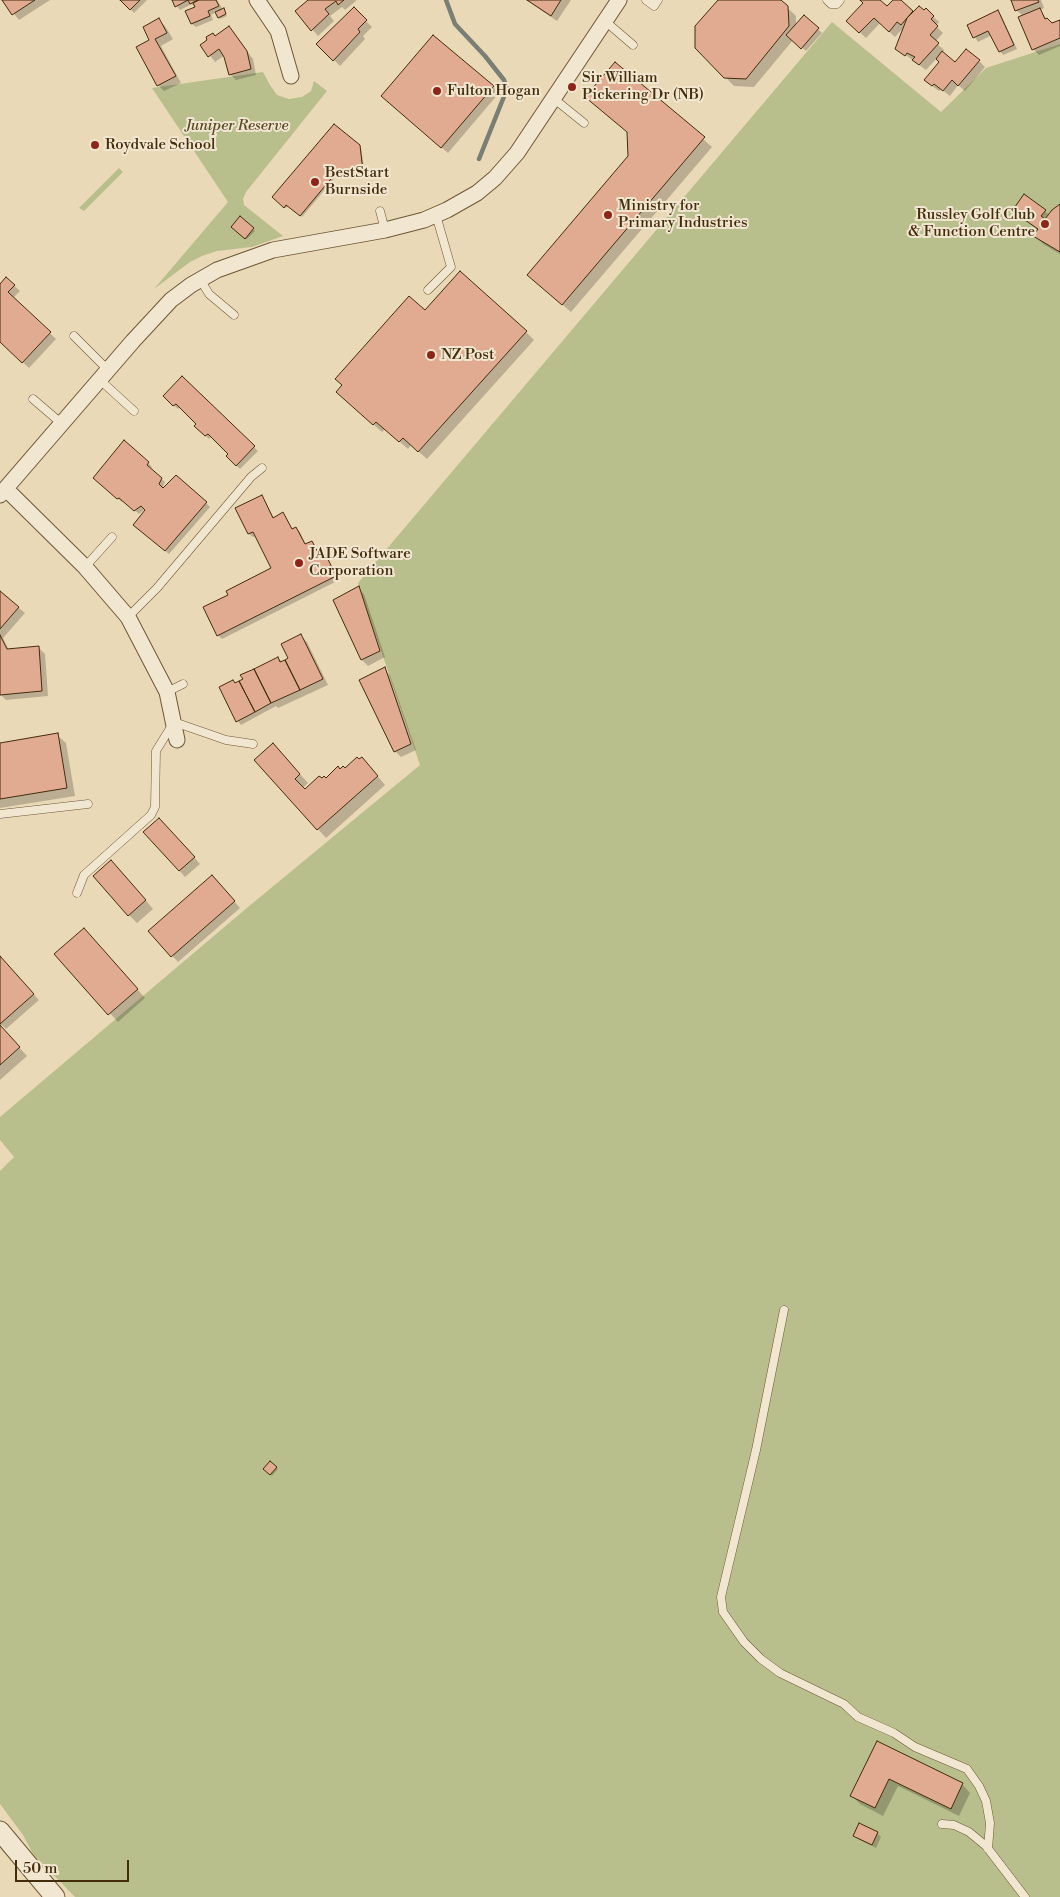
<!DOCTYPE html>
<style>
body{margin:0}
#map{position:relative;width:1060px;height:1897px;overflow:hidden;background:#ead9b7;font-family:"Libre Bodoni",serif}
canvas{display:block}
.scale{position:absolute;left:15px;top:1860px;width:114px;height:22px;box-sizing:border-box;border:2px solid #432c0b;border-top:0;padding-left:6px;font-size:15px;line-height:18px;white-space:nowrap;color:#432c0b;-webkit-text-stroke:4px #f1e6d0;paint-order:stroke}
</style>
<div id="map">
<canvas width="1060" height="1897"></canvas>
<div class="scale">50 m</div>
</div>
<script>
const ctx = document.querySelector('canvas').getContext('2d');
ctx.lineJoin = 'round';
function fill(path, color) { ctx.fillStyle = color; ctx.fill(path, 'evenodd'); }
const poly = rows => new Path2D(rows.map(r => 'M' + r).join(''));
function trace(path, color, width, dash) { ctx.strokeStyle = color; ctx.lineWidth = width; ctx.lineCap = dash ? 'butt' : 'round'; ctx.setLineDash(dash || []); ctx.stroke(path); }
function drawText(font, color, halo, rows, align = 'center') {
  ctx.font = font + ' "Libre Bodoni",serif'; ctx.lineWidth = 4; ctx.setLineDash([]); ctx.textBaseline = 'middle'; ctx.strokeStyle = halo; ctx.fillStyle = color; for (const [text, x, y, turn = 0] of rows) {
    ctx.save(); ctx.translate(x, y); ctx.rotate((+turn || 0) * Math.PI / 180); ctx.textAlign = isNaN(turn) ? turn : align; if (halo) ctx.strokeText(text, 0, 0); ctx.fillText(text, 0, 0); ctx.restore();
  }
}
const green = poly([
 [832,22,941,112,986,68,1060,44,1060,1897,75,1897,33,1854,23,1835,0,1804,0,1171,14,1157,0,1140,0,1117,248,907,420,765,358,583],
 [263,72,270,85,277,95,289,99,302,97,311,91,314,81,327,91,246,192,243,199,244,205,283,236,252,247,217,251,202,256,190,262,154,289,228,202,152,88],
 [119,168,123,172,84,211,79,208]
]);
const shadow = poly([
 [3,0,50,0,19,20],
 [122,0,147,0,134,13],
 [173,0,217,0,227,16,220,19,216,12,211,15,213,20,196,27,192,24,187,12,196,8,192,4,180,10],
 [310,0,357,0,345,10,342,7,330,16,334,21,318,36,297,11],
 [526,0,571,0,557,21],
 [719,0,779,0,796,16,796,25,804,17,822,33,806,51,793,40,754,87,734,86,696,47],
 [861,0,878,0,887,8,894,0,899,0,914,13,924,12,926,10,939,22,936,26,943,33,935,42,944,50,942,53,956,64,979,61,985,67,965,91,958,85,950,96,941,89,939,91,932,86,940,62,937,58,926,70,896,48,905,26,895,37,880,23,866,38,854,27,865,3],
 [1013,0,1041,0,1044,8,1040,10,1048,21,1052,24,1060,21,1060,46,1039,55,1033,49,1023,16,1016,10],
 [354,9,372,27,363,36,365,39,340,66,318,44],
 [997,12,1001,15,1017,49,1003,55,1000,51,992,35,978,42,968,26],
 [159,20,165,26,173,39,161,46,181,83,164,91,158,85,138,47,151,40],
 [229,27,253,59,256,75,236,80,230,74,225,55,215,62,202,45],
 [615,63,712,147,571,312,537,283,629,156,628,132],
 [493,87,499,93,448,153,388,102],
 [335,125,361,148,364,167,358,175,337,175,302,217,289,206,286,208,274,197],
 [1060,205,1060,254,1043,244,1035,236,1038,230,1014,211,1045,211,1049,215],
 [240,218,255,231,247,239,233,227],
 [6,278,20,291,13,298,56,339,29,368,0,341,0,285],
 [425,312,526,332,534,340,427,459,411,445,408,449,385,429,382,432,346,400],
 [182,378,258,451,240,469,227,456,230,454,212,436,209,439,196,426,198,424,180,407,178,409,164,396],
 [148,463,152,467,150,469,165,482,160,493,206,503,210,507,169,554,138,528,146,508,139,514,123,500,122,502,98,482],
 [261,497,265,501,274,518,283,514,293,530,296,528,300,532,306,545,312,542,316,546,322,558,325,557,329,561,339,580,222,639,218,635,229,596,273,569,257,536,253,537,249,534,237,509],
 [358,588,364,594,385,657,368,666,362,660],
 [0,593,25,613,3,638,9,650,38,647,45,654,48,696,6,700,0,694],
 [301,636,307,642,328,685,278,708,276,706,241,725,238,721,235,684,278,658,282,662,290,658],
 [384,669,390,675,416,750,401,757,395,751],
 [57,735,66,743,75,796,0,808,0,744],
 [281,753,308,783,303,788,305,790,341,770,370,767,385,785,326,838,256,760],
 [165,825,200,864,185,877,145,832],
 [120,870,153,909,137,923,129,915],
 [218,883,240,908,178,962,150,931],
 [92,938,145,998,118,1022,56,954],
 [0,957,39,1000,6,1029,2,1025,0,1026],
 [0,1026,27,1056,0,1080],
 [270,1462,278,1469,272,1476,264,1469],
 [878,1743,962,1784,970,1793,959,1816,898,1786,883,1816,860,1804,852,1796],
 [877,1833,881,1837,876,1848,858,1839,855,1835]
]);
const stream = poly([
 [446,0,455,24,485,56,504,80,507,89,479,159]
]);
const building = poly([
 [2,0,35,0,12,15,2,0],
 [120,0,140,0,130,10,120,0],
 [172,0,198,0,190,4,188,0,175,7,172,0],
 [199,0,216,0,219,6,208,11,210,16,191,24,185,11,195,7,193,3,199,0],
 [308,0,344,0,338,5,336,1,325,9,329,14,311,31,295,11,308,0],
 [527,0,561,0,551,16,527,0],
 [718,0,781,0,788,6,789,26,746,79,724,78,695,48,695,26,718,0],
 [860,0,880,0,887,6,893,0,901,0,913,11,901,25,897,22,889,32,874,18,859,33,846,21,863,3,860,0],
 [1011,0,1038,0,1039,2,1015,11,1011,0],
 [919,6,924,10,926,8,934,16,931,19,938,26,930,35,939,43,919,65,912,60,915,57,907,53,905,56,895,49,907,18,919,6],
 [354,7,367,20,358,29,360,32,333,61,316,44,354,7],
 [224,8,226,14,218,18,215,12,224,8],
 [1040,8,1045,19,1047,18,1052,23,1060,20,1060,38,1032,50,1018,17,1040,8],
 [998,10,1014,45,999,52,988,31,973,38,967,25,998,10],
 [804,15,819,28,801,49,786,35,804,15],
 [159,18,167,33,155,39,176,76,157,86,136,47,149,40,143,27,159,18],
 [229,26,247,51,251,69,229,75,224,57,219,49,208,57,200,45,207,40,206,37,213,33,215,36,229,26],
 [433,35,494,86,441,148,381,96,433,35],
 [966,49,980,60,958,86,952,80,943,91,934,84,932,86,924,80,939,62,936,59,942,51,955,62,966,49],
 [615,62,705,137,562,305,527,275,628,156,627,132,585,97,615,62],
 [334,124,360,145,362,163,363,165,355,174,354,173,335,174,300,216,286,205,284,208,272,197,334,124],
 [1024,194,1046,210,1041,216,1045,219,1052,210,1060,204,1060,252,1033,236,1038,229,1012,211,1024,194],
 [240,216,254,228,245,239,231,227,240,216],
 [460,271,527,331,418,452,403,438,399,442,376,422,373,425,336,392,342,385,335,379,409,296,425,310,460,271],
 [6,277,15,285,8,292,51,332,22,363,0,342,0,284,6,277],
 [182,376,255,446,236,466,226,456,228,454,208,434,205,436,194,426,196,424,176,404,173,406,163,396,182,376],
 [124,440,149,462,147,465,162,478,159,484,163,488,176,475,207,502,165,551,133,525,145,510,141,506,134,511,119,498,117,499,93,478,124,440],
 [262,495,273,518,283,512,292,529,296,527,305,544,312,541,321,558,326,555,336,576,217,636,203,607,228,595,226,591,271,568,253,532,248,534,235,508,262,495],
 [359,586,380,651,361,660,333,600,359,586],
 [0,591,19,607,0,629,0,591],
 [301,634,323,679,300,690,285,660,288,658,281,644,301,634],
 [0,635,7,649,39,646,42,691,0,695,0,635],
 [278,657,280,662,285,660,300,690,271,703,254,669,278,657],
 [385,667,411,744,394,752,359,680,385,667],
 [254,669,271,703,255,712,239,681,243,679,240,675,254,669],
 [233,680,235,683,239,681,255,712,236,722,219,687,233,680],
 [58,733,67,788,0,799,0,743,58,733],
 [273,743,300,774,295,779,305,789,319,776,322,778,324,776,326,778,338,766,340,769,343,766,345,768,357,757,359,759,362,757,378,776,317,830,254,760,273,743],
 [159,818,195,857,179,871,143,832,159,818],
 [111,860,146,900,128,916,93,876,111,860],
 [212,875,235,901,171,957,148,931,212,875],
 [84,928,138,989,108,1015,54,954,84,928],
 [0,956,34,994,0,1024,0,956],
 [0,1025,20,1047,0,1065,0,1025],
 [270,1461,277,1467,270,1475,263,1469,270,1461],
 [877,1741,963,1783,951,1809,889,1779,875,1808,850,1796,877,1741],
 [859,1823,878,1832,872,1845,853,1836,859,1823]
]);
const service = poly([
 [646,0,654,6,658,0],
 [827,0,831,4,837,4,840,0],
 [605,21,633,45],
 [553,98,584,123],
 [380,211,385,230],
 [200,279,209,294,234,315],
 [428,290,451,267,436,215],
 [74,336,108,370],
 [100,380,134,411],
 [33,399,61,423],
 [85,567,112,537],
 [128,617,157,588,251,477,262,468],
 [167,692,183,684],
 [0,814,88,804],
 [77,893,84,875,151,815,155,807,156,751,174,722,226,740,253,744],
 [784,1310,756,1450,721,1597,723,1612,744,1642,761,1659,780,1673,844,1704,858,1717,894,1733,915,1747,967,1769,979,1786,986,1801,990,1823,988,1849],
 [942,1824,954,1825,969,1832,986,1846,1025,1897]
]);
const minor = poly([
 [257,0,278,31,291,76],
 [6,489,85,567,128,617,167,692,177,740],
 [0,495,133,341,171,300,191,285,217,270,273,250,385,230,424,220,447,210,477,193,495,178,517,153,619,0]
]);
const tertiary = poly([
 [0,1831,55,1897]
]);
const markers = [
 [572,87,5,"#8f2418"],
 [437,91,5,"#8f2418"],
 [95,145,5,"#8f2418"],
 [315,182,5,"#8f2418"],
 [608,215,5,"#8f2418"],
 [1045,224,5,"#8f2418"],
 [431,355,5,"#8f2418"],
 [299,563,5,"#8f2418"]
];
const poiNames = [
 ["Sir William",582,78],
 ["Pickering Dr (NB)",582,95],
 ["Fulton Hogan",447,91],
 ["Roydvale School",105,145],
 ["BestStart",325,173],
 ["Burnside",325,190],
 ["Ministry for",618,206],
 ["Primary Industries",618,223],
 ["Russley Golf Club",1035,215,"right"],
 ["& Function Centre",1035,232,"right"],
 ["NZ Post",441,355],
 ["JADE Software",309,554],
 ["Corporation",309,571]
];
const parkNames = [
 ["Juniper Reserve",237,126]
];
fill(green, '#b8bf8d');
fill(shadow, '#0003');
trace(stream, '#797f74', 4.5);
fill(building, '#e0ab91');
trace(building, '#432c0b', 1);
trace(service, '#6d5736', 9);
trace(minor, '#6d5736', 17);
trace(tertiary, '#6d5736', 21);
trace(service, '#f1e6d0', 8);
trace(minor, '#f1e6d0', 15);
trace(tertiary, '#f1e6d0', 19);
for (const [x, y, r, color] of markers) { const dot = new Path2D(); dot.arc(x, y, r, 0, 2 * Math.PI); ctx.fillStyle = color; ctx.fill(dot); trace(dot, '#f1e6d0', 2); }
drawText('15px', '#432c0b', '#f1e6d0', poiNames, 'left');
drawText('italic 15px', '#5a4925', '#f1e6d0', parkNames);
</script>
